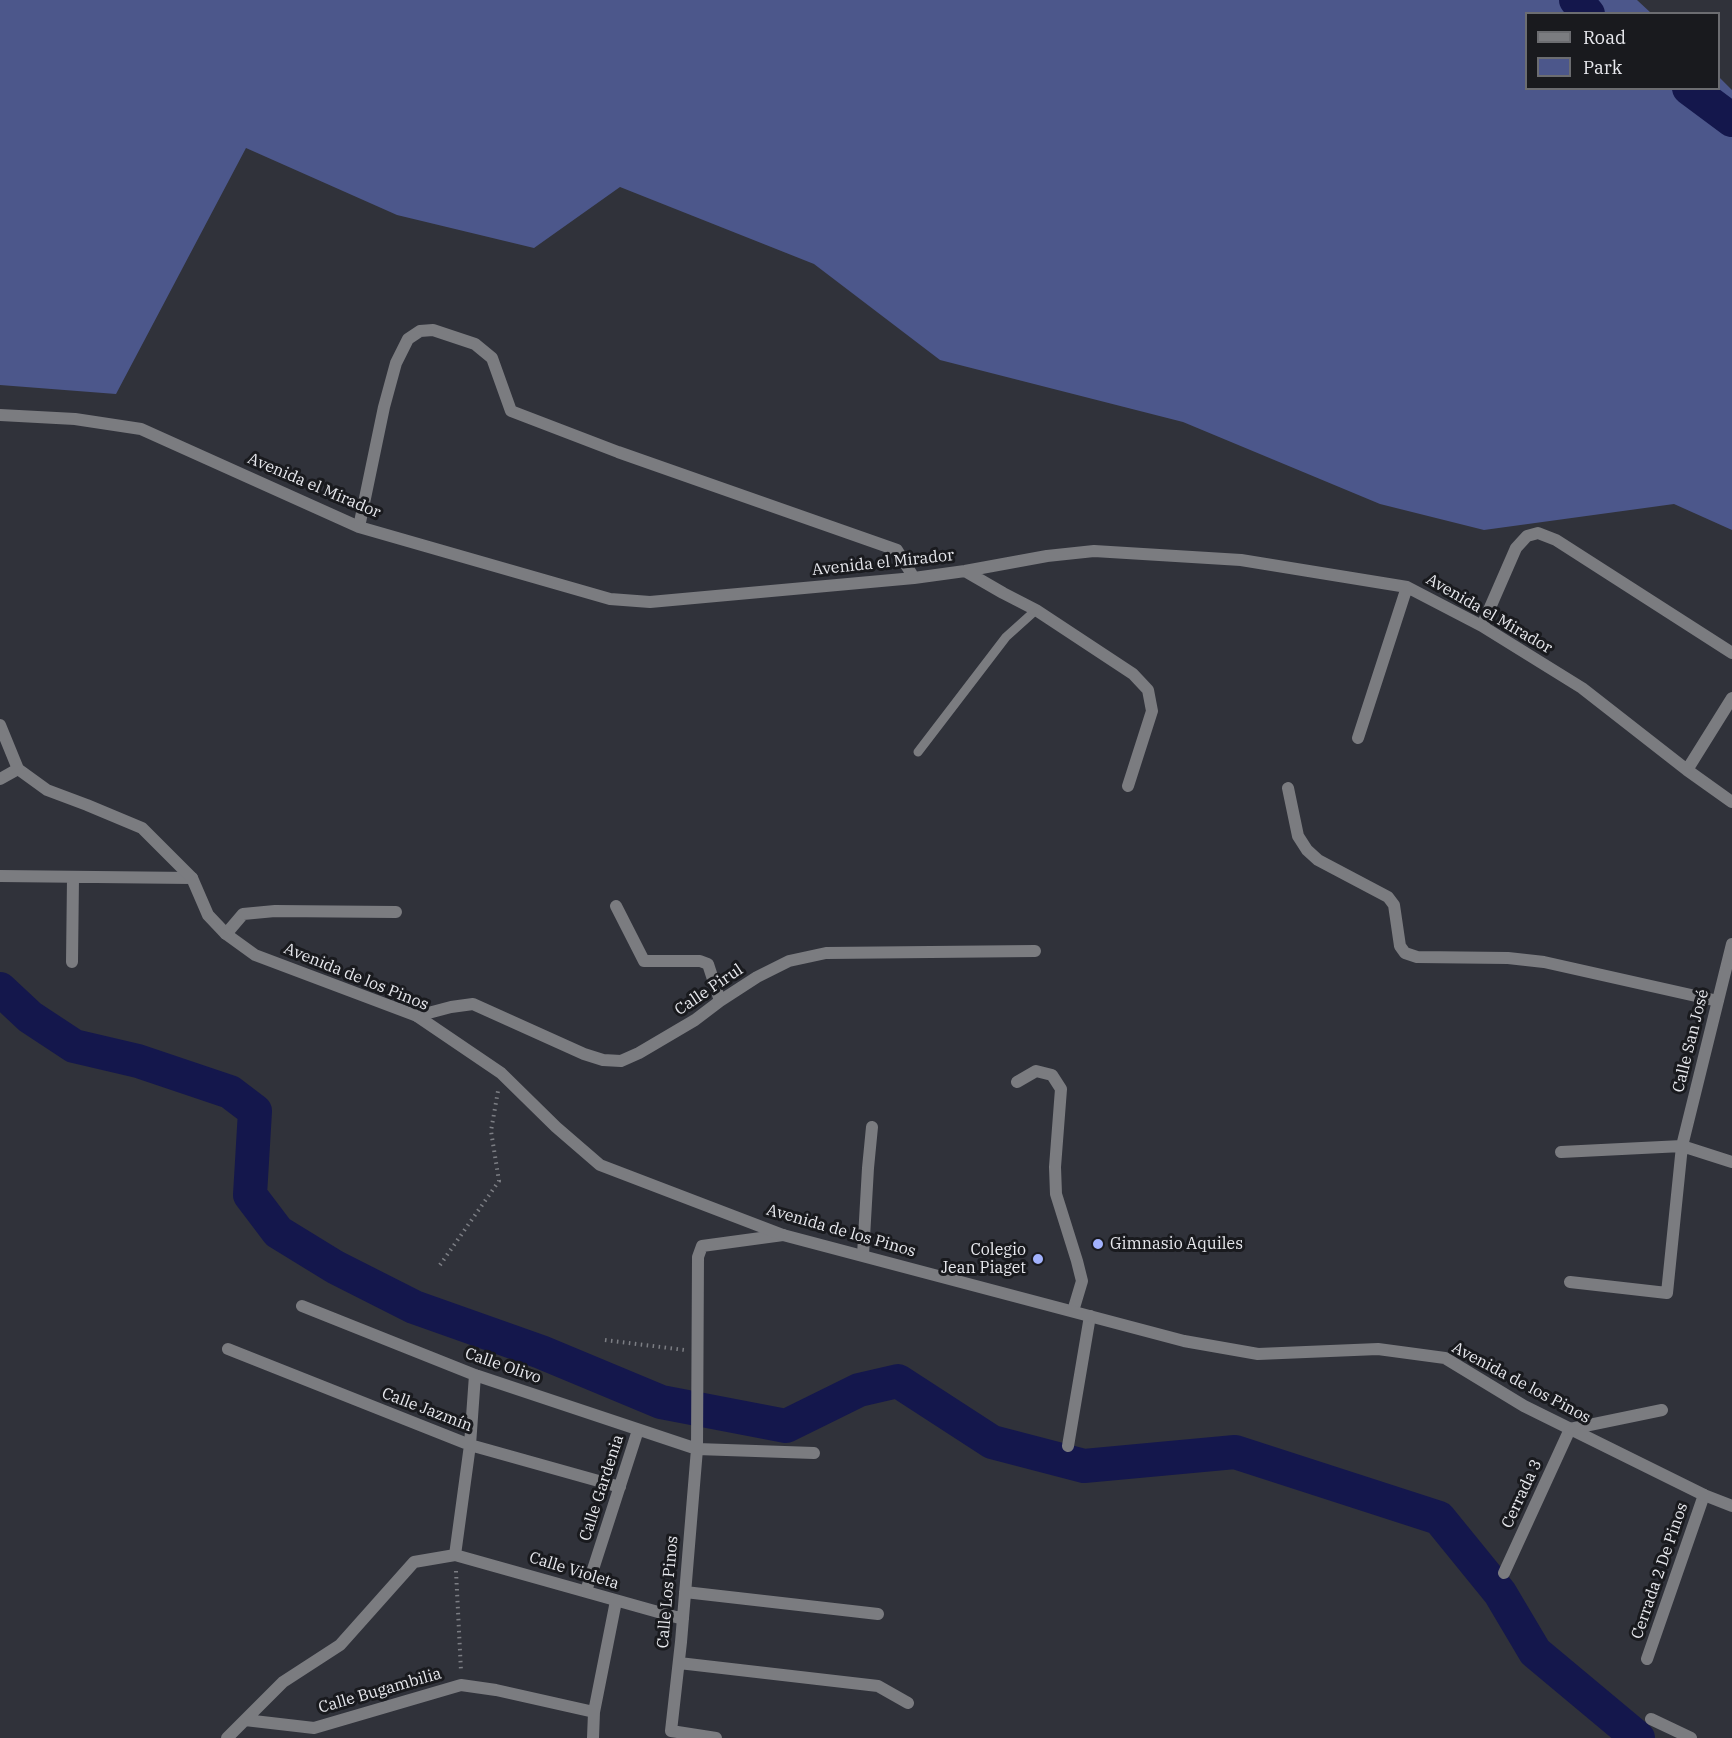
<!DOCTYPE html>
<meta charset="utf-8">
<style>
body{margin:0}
#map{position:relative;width:1732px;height:1738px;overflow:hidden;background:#30323a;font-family:"IBM Plex Serif",serif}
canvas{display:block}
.legend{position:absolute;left:1525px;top:12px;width:195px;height:78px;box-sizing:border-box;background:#191a1e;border:2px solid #6c6d71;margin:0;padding:8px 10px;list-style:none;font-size:18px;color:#e8e9ee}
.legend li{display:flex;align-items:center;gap:12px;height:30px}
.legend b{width:30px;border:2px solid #6c6d71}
</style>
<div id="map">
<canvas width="1732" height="1738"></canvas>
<ul class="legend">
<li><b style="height:8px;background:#7b7c80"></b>Road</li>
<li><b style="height:16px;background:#4c578b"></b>Park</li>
</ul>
</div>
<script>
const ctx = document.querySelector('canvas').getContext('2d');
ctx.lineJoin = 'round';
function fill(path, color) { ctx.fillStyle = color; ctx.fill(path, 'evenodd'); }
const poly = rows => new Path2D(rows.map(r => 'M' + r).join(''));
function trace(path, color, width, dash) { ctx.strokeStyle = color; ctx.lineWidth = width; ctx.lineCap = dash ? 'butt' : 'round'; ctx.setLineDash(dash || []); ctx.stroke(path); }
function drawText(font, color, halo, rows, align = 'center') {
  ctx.font = font + ' "IBM Plex Serif",serif'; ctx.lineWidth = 6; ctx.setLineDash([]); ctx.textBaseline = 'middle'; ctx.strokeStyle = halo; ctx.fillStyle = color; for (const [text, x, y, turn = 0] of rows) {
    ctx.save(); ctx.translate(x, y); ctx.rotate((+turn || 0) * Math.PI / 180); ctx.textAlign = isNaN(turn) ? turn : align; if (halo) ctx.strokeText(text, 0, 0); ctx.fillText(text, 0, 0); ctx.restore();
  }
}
const green = poly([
 [0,0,1637,0,1651,13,1526,14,1526,88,1718,88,1719,77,1732,90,1732,530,1674,504,1484,530,1380,504,1183,422,940,360,814,264,620,187,534,248,397,215,246,148,116,394,0,385]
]);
const river = poly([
 [1576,0,1588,14],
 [1689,88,1732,120],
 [0,989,30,1017,74,1046,138,1061,230,1092,255,1111,250,1195,278,1232,335,1267,414,1307,541,1352,661,1402,786,1426,859,1390,898,1381,992,1442,1084,1466,1235,1452,1439,1518,1500,1593,1535,1652,1638,1738]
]);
const path = poly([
 [440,1265,499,1181,491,1131,498,1091],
 [605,1340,685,1350],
 [456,1571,461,1671]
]);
const service = poly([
 [918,752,1006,637,1036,610]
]);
const minor = poly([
 [0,415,75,419,141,429,359,527,610,599,650,602,914,578,965,571,1047,556,1094,551,1241,560,1407,587,1482,626,1582,688,1687,770,1732,802],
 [359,527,384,407,396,363,408,339,420,331,433,330,475,344,492,358,511,411,618,452,897,550,914,578],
 [965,571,1003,593,1036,610,1133,674,1148,690,1152,711,1128,786],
 [1482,626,1516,548,1527,536,1538,533,1556,540,1732,653],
 [1358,738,1407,587],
 [1687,770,1732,698],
 [0,779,18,769],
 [1288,788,1298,836,1307,850,1318,860,1388,897,1394,905,1400,946,1405,953,1417,957,1508,958,1544,962,1718,1001],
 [0,876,192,878],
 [616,906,644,961,700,961,708,964,720,1001],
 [226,934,243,914,275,911,396,912],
 [72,962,73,878],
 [417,1016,451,1007,473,1004,584,1054,603,1060,621,1061,639,1053,695,1020,720,1001,757,977,789,961,826,953,1035,951],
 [1017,1082,1036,1071,1052,1075,1061,1089,1055,1167,1056,1194,1077,1261,1082,1281,1073,1311],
 [1561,1152,1682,1146,1732,1162],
 [863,1255,868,1168,872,1127],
 [1570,1282,1667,1293,1682,1146,1732,944],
 [302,1306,475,1375,697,1449,814,1453],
 [228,1349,470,1445,620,1487],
 [1068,1446,1090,1316],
 [455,1555,470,1445,475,1375],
 [1504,1573,1570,1429,1662,1410],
 [586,1591,638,1430],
 [685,1592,878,1614],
 [1647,1659,1704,1495],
 [679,1663,878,1686,908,1703],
 [1651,1719,1691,1738],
 [245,1720,314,1728,461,1685,496,1690,594,1712],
 [227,1738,283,1682,340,1645,414,1562,455,1555,683,1619],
 [593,1738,594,1712,616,1601],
 [716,1738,671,1731,681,1642,697,1449,698,1257,702,1246,783,1235]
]);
const tertiary = poly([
 [0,725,18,769,47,790,87,805,142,828,192,878,208,915,226,934,255,955,417,1016,501,1073,556,1127,600,1165,783,1235,1184,1341,1258,1354,1378,1349,1445,1358,1524,1406,1704,1495,1732,1506]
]);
const markers = [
 [1098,1244,6,"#a2b2fd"],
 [1038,1259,6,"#a2b2fd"]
];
const streetNames = [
 ["Avenida el Mirador",314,486,23],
 ["Avenida el Mirador",883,563,-6],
 ["Avenida el Mirador",1489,614,30],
 ["Avenida de los Pinos",356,977,22],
 ["Calle Pirul",709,990,-34],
 ["Calle San José",1691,1041,-76],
 ["Avenida de los Pinos",841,1231,16],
 ["Calle Olivo",503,1366,19],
 ["Avenida de los Pinos",1521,1383,28],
 ["Calle Jazmín",427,1410,21],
 ["Calle Gardenia",602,1488,-72],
 ["Cerrada 3",1522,1494,-65],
 ["Calle Violeta",574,1571,17],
 ["Cerrada 2 De Pinos",1660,1571,-71],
 ["Calle Los Pinos",668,1592,-85],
 ["Calle Bugambilia",380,1691,-16]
];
const poiNames = [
 ["Gimnasio Aquiles",1110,1244],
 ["Colegio",1026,1250,"right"],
 ["Jean Piaget",1026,1268,"right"]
];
fill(green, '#4c578b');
trace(river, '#14174c', 34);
trace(path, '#7c7e84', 4, [1.5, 4.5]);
trace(service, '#7b7c80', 9);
trace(minor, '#7b7c80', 12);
trace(tertiary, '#7b7c80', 12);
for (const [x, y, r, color] of markers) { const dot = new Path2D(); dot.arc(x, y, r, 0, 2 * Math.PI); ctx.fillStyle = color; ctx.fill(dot); trace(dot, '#191a1e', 2); }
drawText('16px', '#e8e9ee', '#191a1e', streetNames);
drawText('16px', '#e8e9ee', '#191a1e', poiNames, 'left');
</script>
